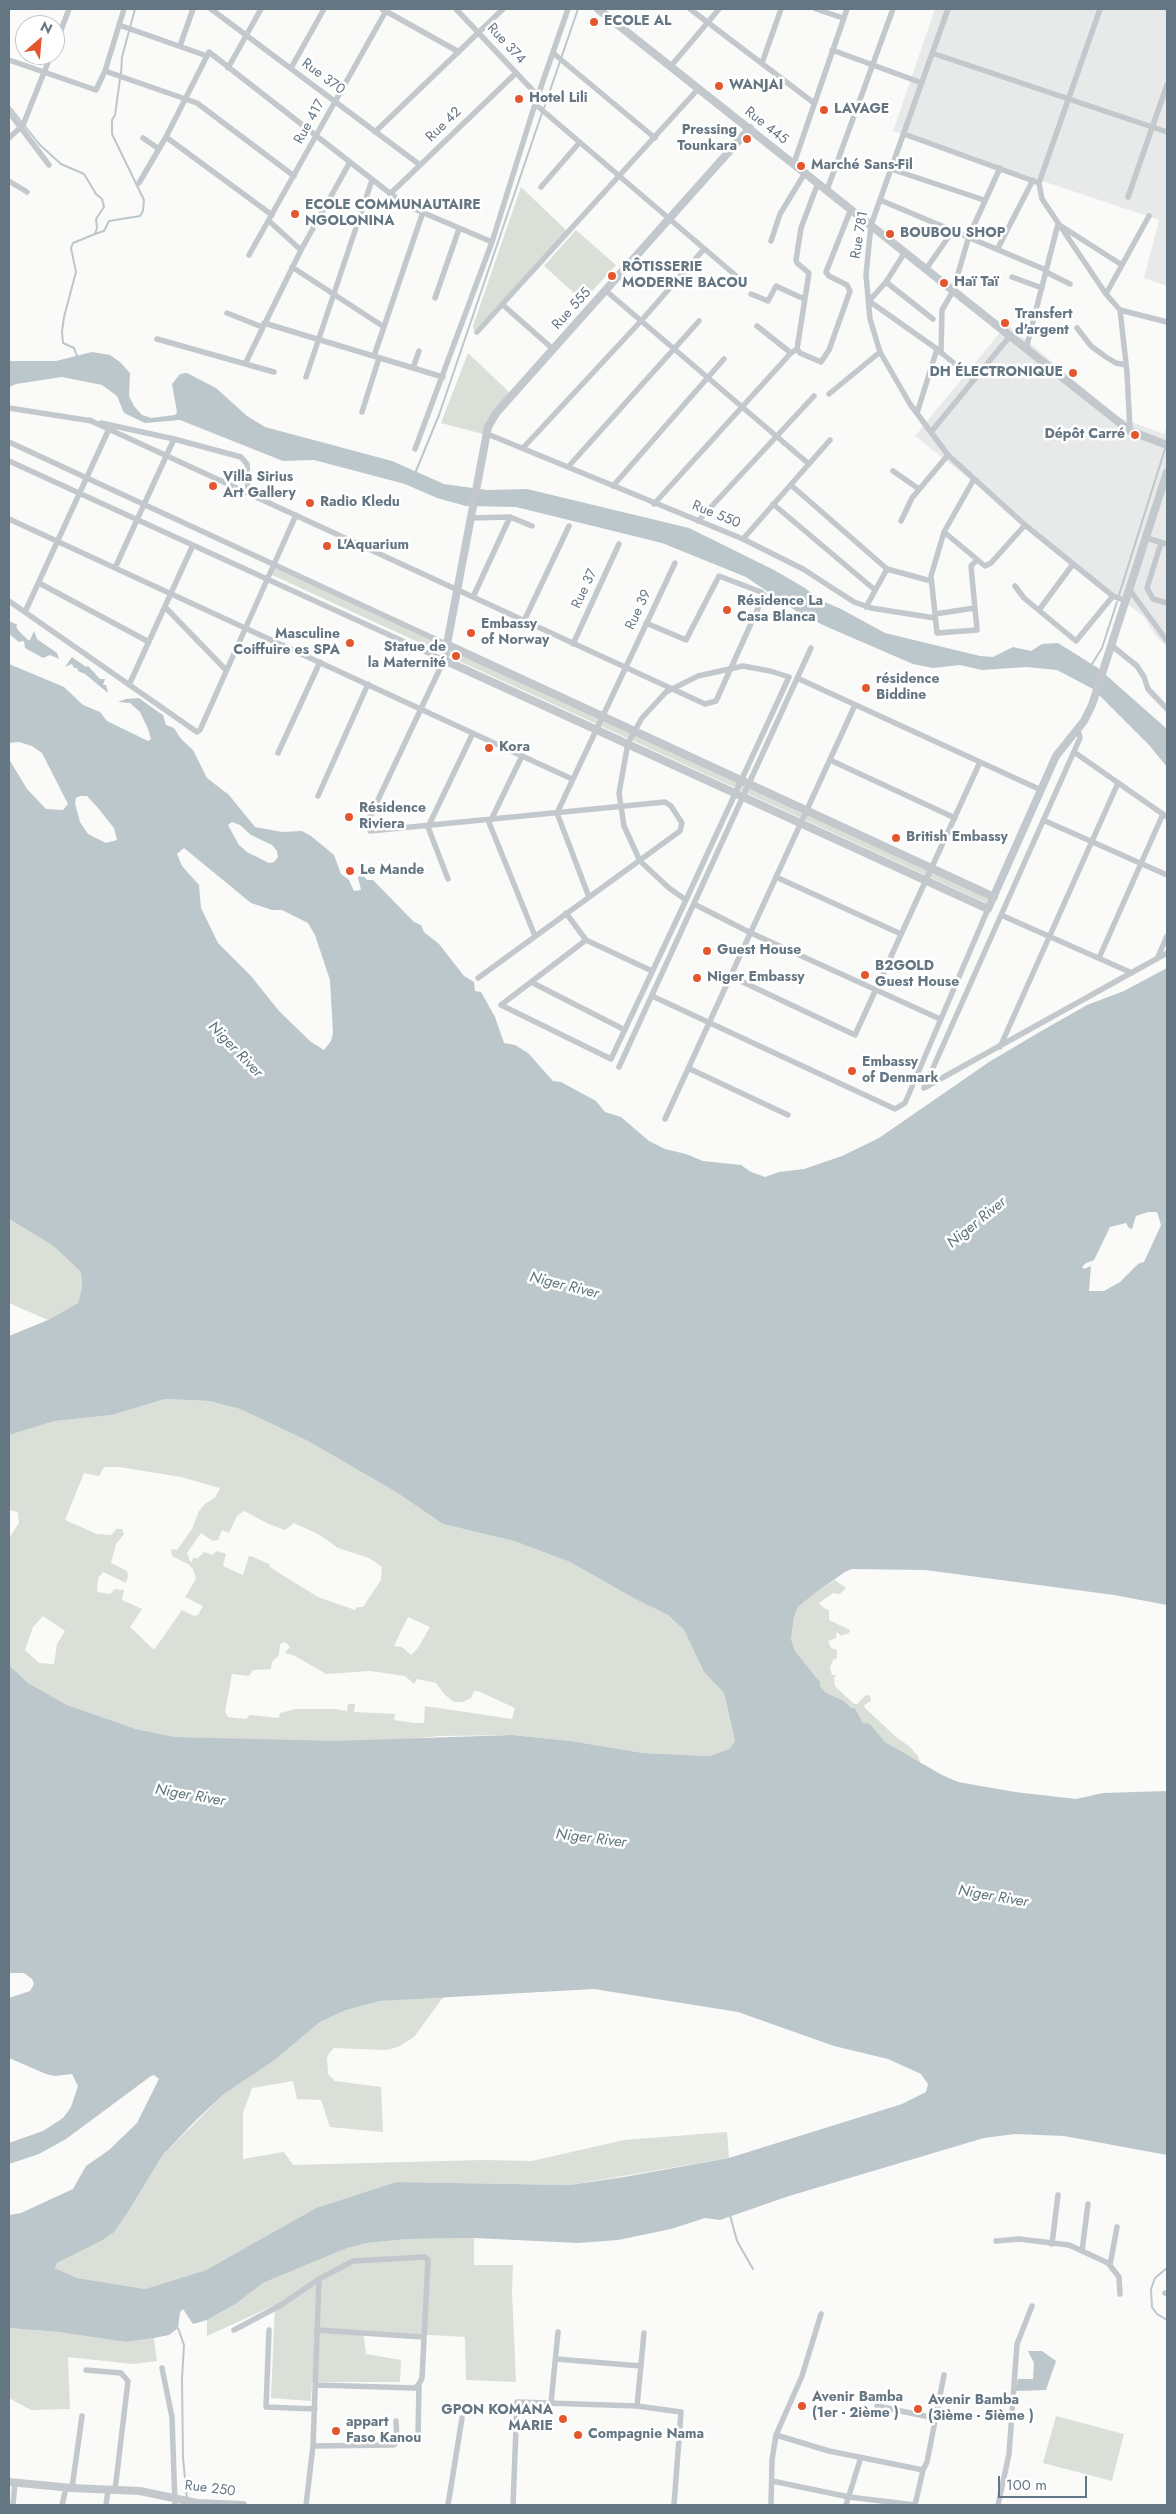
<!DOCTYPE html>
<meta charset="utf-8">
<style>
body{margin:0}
#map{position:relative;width:1176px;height:2514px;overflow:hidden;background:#fafaf8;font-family:Jost,sans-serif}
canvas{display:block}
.frame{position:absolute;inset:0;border:10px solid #657683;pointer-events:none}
.north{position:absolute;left:15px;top:15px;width:50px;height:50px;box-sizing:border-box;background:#fff;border:1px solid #c1c8cd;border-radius:50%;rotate:27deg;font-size:14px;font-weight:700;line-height:20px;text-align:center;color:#657683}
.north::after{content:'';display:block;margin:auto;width:18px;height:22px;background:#e4572e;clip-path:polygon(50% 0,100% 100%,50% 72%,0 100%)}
.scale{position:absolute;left:998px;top:2476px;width:89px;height:22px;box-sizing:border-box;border:2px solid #657683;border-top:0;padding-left:6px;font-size:15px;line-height:18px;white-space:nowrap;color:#657683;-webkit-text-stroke:4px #fff;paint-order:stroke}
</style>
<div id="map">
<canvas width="1176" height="2514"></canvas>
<div class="frame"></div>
<div class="north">N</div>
<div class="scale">100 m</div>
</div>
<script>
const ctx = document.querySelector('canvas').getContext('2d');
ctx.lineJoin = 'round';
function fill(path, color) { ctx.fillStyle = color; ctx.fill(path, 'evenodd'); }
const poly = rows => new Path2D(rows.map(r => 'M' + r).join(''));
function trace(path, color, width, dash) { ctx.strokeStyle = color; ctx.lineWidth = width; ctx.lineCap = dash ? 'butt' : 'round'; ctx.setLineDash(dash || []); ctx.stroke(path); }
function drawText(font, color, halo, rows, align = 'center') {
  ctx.font = font + ' Jost,sans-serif'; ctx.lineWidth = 5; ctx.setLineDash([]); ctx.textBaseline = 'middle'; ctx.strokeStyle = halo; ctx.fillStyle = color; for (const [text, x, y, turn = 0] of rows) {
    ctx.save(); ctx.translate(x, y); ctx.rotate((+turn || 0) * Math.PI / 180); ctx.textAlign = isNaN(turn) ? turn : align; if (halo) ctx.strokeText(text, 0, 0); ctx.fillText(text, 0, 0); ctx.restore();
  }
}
const built = poly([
 [935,9,1167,9,1167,286,1144,278,1159,220,893,131],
 [1007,324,1118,417,1164,434,1167,425,1167,647,1156,636,1143,616,915,436]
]);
const green = poly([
 [521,187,567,231,474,331,473,326],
 [576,230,616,265,583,301,544,266],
 [468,353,509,392,483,434,441,423],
 [273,566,988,898,986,903,270,574],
 [9,1219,52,1245,81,1272,82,1287,78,1303,48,1320,9,1303],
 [165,1399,209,1401,240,1409,308,1441,396,1492,443,1524,514,1541,570,1562,637,1600,668,1615,684,1630,704,1672,724,1693,735,1741,729,1749,709,1756,643,1753,571,1741,512,1735,439,1736,389,1741,295,1741,175,1737,136,1729,67,1705,28,1683,9,1665,9,1538,19,1523,18,1512,9,1510,9,1435,55,1421,112,1415],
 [104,1467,119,1467,181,1477,220,1488,215,1498,206,1503,199,1511,192,1529,177,1550,171,1549,172,1556,188,1564,193,1569,196,1579,185,1597,203,1606,198,1615,194,1616,182,1610,154,1650,130,1627,142,1609,122,1600,124,1590,115,1589,110,1594,97,1592,98,1578,103,1572,126,1583,128,1576,127,1571,111,1563,116,1544,124,1534,122,1529,116,1529,112,1535,97,1534,65,1520,84,1473,99,1476],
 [244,1511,269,1524,285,1530,294,1523,320,1535,338,1548,369,1558,382,1567,381,1580,363,1607,357,1607,355,1610,318,1597,279,1573,270,1567,269,1564,253,1557,249,1556,243,1575,223,1566,226,1554,216,1551,213,1555,204,1552,198,1558,193,1558,191,1563,187,1553,201,1533,213,1541,218,1540,222,1530,229,1533,237,1516],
 [43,1616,65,1631,57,1644,54,1664,39,1663,25,1650,33,1627],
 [408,1617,430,1627,418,1648,411,1655,402,1647,394,1646],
 [285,1642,290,1647,285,1653,295,1656,326,1674,370,1671,405,1676,414,1684,417,1679,436,1683,445,1695,454,1702,463,1702,471,1698,474,1691,478,1691,515,1708,512,1719,425,1706,424,1723,415,1723,394,1720,395,1714,354,1712,355,1704,348,1704,347,1711,334,1709,296,1709,280,1713,279,1718,250,1715,246,1719,228,1717,225,1712,232,1674,249,1676,253,1670,271,1669,272,1662,279,1655,280,1644],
 [835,1580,846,1588,840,1594,833,1593,819,1603,824,1608,829,1610,829,1620,850,1630,849,1633,841,1636,837,1632,836,1638,828,1641,831,1648,837,1650,837,1658,833,1660,830,1668,832,1675,836,1675,834,1678,835,1686,854,1704,857,1704,866,1695,870,1696,871,1701,864,1705,865,1708,895,1736,910,1747,918,1756,920,1763,885,1742,872,1727,863,1723,855,1708,851,1708,844,1701,825,1692,820,1686,820,1682,795,1651,791,1639,794,1617,798,1607,815,1593],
 [444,1996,414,2037,398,2047,386,2050,334,2048,329,2053,327,2059,328,2074,335,2081,381,2087,383,2132,330,2127,321,2100,297,2099,293,2081,252,2088,243,2113,243,2159,284,2152,293,2165,483,2160,532,2161,624,2140,727,2132,729,2158,570,2185,396,2182,316,2208,206,2270,145,2289,77,2278,55,2268,57,2263,101,2241,128,2212,162,2156,224,2094,272,2062,320,2022,346,2010,380,2001],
 [474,2238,474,2265,513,2265,512,2293,516,2382,466,2380,465,2337,363,2331,366,2354,401,2360,400,2382,312,2382,311,2401,271,2398,275,2305,207,2336,207,2320,237,2303,263,2283,346,2248,367,2243,408,2239],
 [9,2328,58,2332,126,2342,154,2338,157,2361,133,2364,68,2357,70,2409,31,2410,9,2398],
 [1056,2416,1124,2434,1112,2481,1043,2463]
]);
const water = poly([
 [92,352,110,355,120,362,130,373,129,396,134,406,142,415,151,418,175,415,177,412,172,384,180,374,187,373,216,388,247,416,265,427,392,461,444,484,487,490,527,489,689,528,774,570,805,588,820,600,841,609,885,633,980,656,993,657,1013,647,1031,651,1042,644,1058,643,1098,668,1167,729,1167,767,1149,745,1093,689,1057,670,1027,667,982,670,960,665,933,668,913,664,825,626,799,613,746,577,662,543,516,507,466,506,437,498,405,484,314,460,283,461,180,420,145,423,124,413,117,396,102,385,62,377,16,384,9,387,9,361,56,361],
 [9,621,18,625,16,626,18,630,28,640,30,640,34,631,37,639,57,653,59,659,50,655,43,658,25,648,24,641,19,642,9,634],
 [72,657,86,667,88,666,100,679,105,679,103,685,106,685,108,693,85,674,78,671,77,668,74,668,72,664,65,667],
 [9,664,64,687,83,705,100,712,107,721,148,741,151,739,148,729,140,712,130,703,118,702,126,699,139,698,154,709,163,715,166,725,174,728,181,739,193,750,207,778,229,795,255,827,282,832,302,831,311,836,334,855,341,874,349,880,354,891,361,890,358,877,362,874,367,880,373,880,414,922,421,925,424,932,439,944,464,976,474,982,475,991,481,992,495,1017,504,1043,515,1045,528,1053,553,1081,561,1082,596,1101,605,1112,621,1117,649,1141,665,1149,686,1154,703,1161,741,1165,751,1172,765,1177,779,1172,804,1169,842,1156,879,1138,989,1062,1043,1030,1087,1005,1124,991,1167,968,1167,1605,1114,1595,925,1570,852,1569,845,1572,815,1593,798,1607,794,1617,791,1639,795,1651,820,1682,820,1686,825,1692,844,1701,851,1708,855,1708,863,1723,870,1724,885,1742,942,1775,958,1782,1015,1792,1076,1799,1103,1793,1167,1791,1167,2155,1064,2136,1015,2134,984,2138,789,2196,720,2220,705,2218,671,2229,618,2240,578,2243,474,2238,408,2239,367,2243,347,2248,263,2283,237,2303,207,2320,193,2324,183,2309,180,2312,178,2328,169,2335,154,2338,126,2342,58,2332,9,2328,9,2215,21,2213,73,2189,86,2166,109,2150,137,2123,159,2079,154,2075,151,2076,66,2139,39,2154,9,2164,9,2143,43,2131,63,2118,71,2107,78,2086,72,2074,55,2076,46,2074,9,2058,9,1998,30,1991,34,1984,32,1979,24,1973,9,1973,9,1665,28,1683,67,1705,136,1729,175,1737,335,1741,512,1735,571,1741,643,1753,709,1756,729,1749,735,1741,724,1693,704,1672,684,1630,668,1615,637,1600,570,1562,514,1541,443,1524,396,1492,308,1441,240,1409,209,1401,165,1399,112,1415,55,1421,9,1435,9,1336,48,1320,78,1303,82,1287,81,1272,52,1245,9,1219,9,759,27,789,46,809,63,810,68,804,42,753,32,746,19,742,9,743],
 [80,796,87,796,98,808,114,828,117,840,106,843,88,834,80,822,75,803,76,798],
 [232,822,240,825,251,835,272,845,277,851,278,857,274,862,269,863,247,852,239,845,228,825],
 [184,848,251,903,272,910,282,910,308,923,315,935,330,980,333,1033,331,1041,324,1050,311,1042,279,1011,251,976,218,943,201,908,199,885,182,866,177,854],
 [1148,1212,1157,1212,1161,1225,1144,1262,1138,1264,1120,1282,1104,1291,1089,1291,1091,1266,1084,1269,1082,1267,1086,1263,1094,1260,1110,1227,1126,1223,1129,1228,1132,1229,1136,1216],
 [594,1989,738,2012,834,2046,888,2059,921,2074,928,2084,926,2092,902,2104,729,2158,624,2177,570,2185,396,2182,316,2208,206,2270,145,2289,77,2278,55,2268,57,2263,101,2241,114,2232,128,2212,162,2156,195,2121,224,2094,272,2062,320,2022,346,2010,380,2001],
 [1028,2351,1042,2351,1056,2361,1046,2390,1015,2391,1018,2379,1033,2379,1034,2363]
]);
const stream = poly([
 [121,74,122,57,135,9],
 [9,106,39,144,61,164,84,174,96,194,102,199,104,207,96,219,97,228,95,234,73,243,71,248,76,272,64,317,62,332,63,343,74,348,77,356],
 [544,108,578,9],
 [95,234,104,231,109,221,140,216,143,211,144,200,112,134,112,120,115,115,120,79],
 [416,471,439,415,542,113],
 [1119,595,1165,449],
 [1092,664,1102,648,1117,602],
 [730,2215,737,2241,753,2269],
 [1167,2268,1155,2278,1151,2289,1152,2307,1157,2314,1167,2320],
 [178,2328,184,2345,182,2379,183,2458,187,2499]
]);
const minor = poly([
 [211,9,420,165],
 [382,9,459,52],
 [456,9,538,96],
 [690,9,814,103],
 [816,9,843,18],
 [948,9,871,225,866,275,870,319,880,352,910,404,948,455,1025,525,1113,596,1126,601],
 [1100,9,1039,183,1042,199,1106,294,1120,310,1127,372,1130,431],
 [119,25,207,56],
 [55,46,69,9],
 [180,46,193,9],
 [832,50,922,83],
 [553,53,655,138],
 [932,53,1167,132],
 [9,60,96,90,105,71,124,9],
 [762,63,781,9],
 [671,66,719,9],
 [228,68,261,9],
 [291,68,324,9],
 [105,71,197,103,294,176],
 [535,104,741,280],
 [9,112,49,165],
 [375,132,503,9],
 [904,134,1039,183],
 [166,137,272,215],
 [9,138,23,125,51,55],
 [143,138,159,149],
 [794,163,847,9],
 [891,169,984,200],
 [9,181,27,192],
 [139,183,166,137,209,52,405,205,492,242],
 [541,187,580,142],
 [827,190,893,9],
 [390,194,515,74],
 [1128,197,1167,85],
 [880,200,1046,270],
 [269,221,301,250],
 [1061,226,1122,265],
 [771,241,780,214,805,173],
 [998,248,1033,180],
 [905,252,886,282,869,301,937,349,974,380],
 [249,255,387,9],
 [292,267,384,327],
 [926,269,952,232],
 [1046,272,1070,284],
 [1012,277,1042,288],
 [886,282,933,319],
 [605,290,809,464],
 [751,294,768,301,776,286,804,299],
 [1106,294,1149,216],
 [435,298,459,229],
 [503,305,553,349],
 [1120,310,1167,322],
 [227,313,262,327],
 [264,323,443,377],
 [757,326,791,353],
 [1077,328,1091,346,1106,357,1116,363,1126,365],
 [477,332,699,88],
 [157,339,274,372],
 [797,349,800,353,821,362,829,350,850,291,847,285,829,276,826,272,851,209],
 [797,349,809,273,797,263,796,260,801,228,818,183],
 [1026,349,1058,224],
 [941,353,942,310,953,291,969,236,1000,168],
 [374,356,423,212],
 [245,364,301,250,350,162],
 [413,368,419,351],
 [306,377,372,180],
 [829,394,880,352],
 [9,408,92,421],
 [362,412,379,358],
 [917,413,937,349],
 [89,420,705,704,716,701,764,595,761,592,719,576,686,640,646,623],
 [101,423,174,439,241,457,247,464,248,493],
 [931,432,1010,336],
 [485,433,743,539,803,569,854,602,871,608,935,618],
 [9,442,448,645],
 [523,448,641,321,704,249],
 [415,449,492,242,535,104,568,9],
 [9,461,444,660,368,821,370,831,665,802,671,806,682,823,680,831,478,978],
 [568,467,699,321],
 [893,471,919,489],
 [974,479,944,532,931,576,937,633,977,630,971,566,977,560],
 [791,485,887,569,931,581],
 [613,486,724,359],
 [654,504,791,353,797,349],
 [773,504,875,590],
 [471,518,510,517,532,526],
 [9,519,572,779],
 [698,521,814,396],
 [901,521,912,498,948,455],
 [944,532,985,566,991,563,1025,525],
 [1146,538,1167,544],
 [743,539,830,440],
 [1161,543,1147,588,1153,599,1167,603],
 [115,568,174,439],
 [39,583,149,642],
 [1015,586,1024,598,1076,641,1113,596],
 [1129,589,1167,641],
 [473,597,510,517],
 [9,601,197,732,200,730,296,515],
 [165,607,226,670],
 [866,607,887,569],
 [1039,610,1073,564],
 [25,612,109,429],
 [935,614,975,608],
 [524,621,569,526],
 [573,644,619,544],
 [1111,645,1137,666,1144,677,1148,689,1167,709],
 [797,678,1041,790],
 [129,685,193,545],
 [1074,752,1167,817],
 [278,753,320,662],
 [830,760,955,818],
 [318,796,368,684],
 [488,820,535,936],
 [491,820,522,756],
 [1043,820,1167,875],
 [776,877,901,934],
 [448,879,428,827,473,733],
 [589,897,557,813,675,563],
 [694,904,751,933,940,1019],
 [566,913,586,940,652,971],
 [1001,915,1132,973],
 [586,940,501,1005,611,1059,686,900,789,677,770,671,743,666,698,676,666,692,642,718,628,743,619,793,624,826,640,861,669,888,686,900],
 [1099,958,1163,814],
 [1157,959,1167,936],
 [730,976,855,1035,980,762],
 [531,982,625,1030],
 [652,996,895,1109,905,1103,988,909],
 [1000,1047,1118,783],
 [619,1067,811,648],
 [688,1068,788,1115],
 [924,1088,1080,738,1078,729],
 [924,1088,1167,953],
 [665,1119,855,705],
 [996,2241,1019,2239,1069,2245,1108,2263,1119,2277,1120,2294],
 [1052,2244,1058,2195],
 [1082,2251,1088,2204],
 [1110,2265,1117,2227],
 [1165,2293,1167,2294],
 [234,2330,281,2305,319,2279,353,2261,425,2257,428,2260,422,2378,419,2384,415,2388,316,2385],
 [269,2330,266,2407,315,2409],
 [317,2330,423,2337],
 [556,2359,641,2366],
 [162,2368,172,2417,175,2505],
 [86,2370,121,2373,128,2381,115,2490],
 [551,2403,558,2332],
 [637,2406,644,2333],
 [877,2406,934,2418],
 [776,2435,829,2451,923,2470],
 [418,2439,419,2384],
 [313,2446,394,2445,397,2442,396,2421],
 [772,2481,849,2497,915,2505],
 [72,2488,82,2416],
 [13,2505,15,2482],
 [62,2505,66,2488],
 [106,2505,108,2490],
 [306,2505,313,2446,319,2279],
 [448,2505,462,2418],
 [513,2505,517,2402,637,2406,681,2412,674,2505],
 [771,2505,772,2460,776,2435,802,2376,821,2314],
 [846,2505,861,2457],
 [915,2505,923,2470,927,2462,944,2375],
 [998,2505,1009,2454,1017,2344,1032,2306]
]);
const tertiary = poly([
 [598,9,1130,431,1167,445],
 [750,128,497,412,488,427,444,660,988,909,1056,756,1084,721,1092,705,1167,472],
 [448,645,994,897],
 [9,2482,72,2488,140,2491,197,2503,243,2505]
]);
const markers = [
 [594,22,5,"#e4572e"],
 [719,86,5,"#e4572e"],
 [519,99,5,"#e4572e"],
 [824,110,5,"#e4572e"],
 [747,139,5,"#e4572e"],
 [801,166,5,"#e4572e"],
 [295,214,5,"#e4572e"],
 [890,234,5,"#e4572e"],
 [612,276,5,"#e4572e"],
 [944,283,5,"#e4572e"],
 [1005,323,5,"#e4572e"],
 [1073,373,5,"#e4572e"],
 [1135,435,5,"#e4572e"],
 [213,486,5,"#e4572e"],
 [310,503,5,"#e4572e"],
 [327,546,5,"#e4572e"],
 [727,610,5,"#e4572e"],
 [471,633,5,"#e4572e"],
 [350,643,5,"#e4572e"],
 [456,656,5,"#e4572e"],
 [866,688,5,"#e4572e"],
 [489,748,5,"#e4572e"],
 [349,817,5,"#e4572e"],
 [896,838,5,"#e4572e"],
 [350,871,5,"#e4572e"],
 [707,951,5,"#e4572e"],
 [865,975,5,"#e4572e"],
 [697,978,5,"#e4572e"],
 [852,1071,5,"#e4572e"],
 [802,2406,5,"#e4572e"],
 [918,2409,5,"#e4572e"],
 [563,2419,5,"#e4572e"],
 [336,2431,5,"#e4572e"],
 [578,2435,5,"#e4572e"]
];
const poiNames = [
 ["ECOLE AL",604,22],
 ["WANJAI",729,86],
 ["Hotel Lili",529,99],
 ["LAVAGE",834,110],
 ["Pressing",737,131,"right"],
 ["Tounkara",737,147,"right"],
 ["Marché Sans-Fil",811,166],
 ["ECOLE COMMUNAUTAIRE",305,206],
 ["NGOLONINA",305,222],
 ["BOUBOU SHOP",900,234],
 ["RÔTISSERIE",622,268],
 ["MODERNE BACOU",622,284],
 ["Haï Taï",954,283],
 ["Transfert",1015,315],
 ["d'argent",1015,331],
 ["DH ÉLECTRONIQUE",1063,373,"right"],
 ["Dépôt Carré",1125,435,"right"],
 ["Villa Sirius",223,478],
 ["Art Gallery",223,494],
 ["Radio Kledu",320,503],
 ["L'Aquarium",337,546],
 ["Résidence La",737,602],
 ["Casa Blanca",737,618],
 ["Embassy",481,625],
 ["of Norway",481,641],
 ["Masculine",340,635,"right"],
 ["Coiffuire es SPA",340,651,"right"],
 ["Statue de",446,648,"right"],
 ["la Maternité",446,664,"right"],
 ["résidence",876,680],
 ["Biddine",876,696],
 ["Kora",499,748],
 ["Résidence",359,809],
 ["Riviera",359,825],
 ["British Embassy",906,838],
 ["Le Mande",360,871],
 ["Guest House",717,951],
 ["B2GOLD",875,967],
 ["Guest House",875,983],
 ["Niger Embassy",707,978],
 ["Embassy",862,1063],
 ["of Denmark",862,1079],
 ["Avenir Bamba",812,2398],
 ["(1er - 2ième )",812,2414],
 ["Avenir Bamba",928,2401],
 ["(3ième - 5ième )",928,2417],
 ["GPON KOMANA",553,2411,"right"],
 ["MARIE",553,2427,"right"],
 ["appart",346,2423],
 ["Faso Kanou",346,2439],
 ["Compagnie Nama",588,2435]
];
const streetNames = [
 ["Rue 374",506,44,47],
 ["Rue 370",323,77,37],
 ["Rue 417",310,122,-61],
 ["Rue 42",444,125,-44],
 ["Rue 445",766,126,38],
 ["Rue 781",860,235,-80],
 ["Rue 555",572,309,-48],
 ["Rue 550",716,515,22],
 ["Rue 37",585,589,-65],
 ["Rue 39",639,610,-65],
 ["Rue 250",210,2489,7]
];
const waterNames = [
 ["Niger River",235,1050,46],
 ["Niger River",977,1223,-39],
 ["Niger River",564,1286,14],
 ["Niger River",190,1796,10],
 ["Niger River",591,1839,7],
 ["Niger River",993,1897,10]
];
fill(built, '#e8e9e9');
fill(green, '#dadfd7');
fill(water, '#bbc7cb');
trace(stream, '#bbc7cb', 2);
trace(minor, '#c3c8cc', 5.5);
trace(tertiary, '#c3c8cc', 8);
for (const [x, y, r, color] of markers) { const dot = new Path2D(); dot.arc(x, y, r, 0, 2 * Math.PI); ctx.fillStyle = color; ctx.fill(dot); trace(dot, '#fff', 2); }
drawText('bold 14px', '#657683', '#fff', poiNames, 'left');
drawText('14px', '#657683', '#fff', streetNames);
drawText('italic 15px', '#60757c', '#fff', waterNames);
</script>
